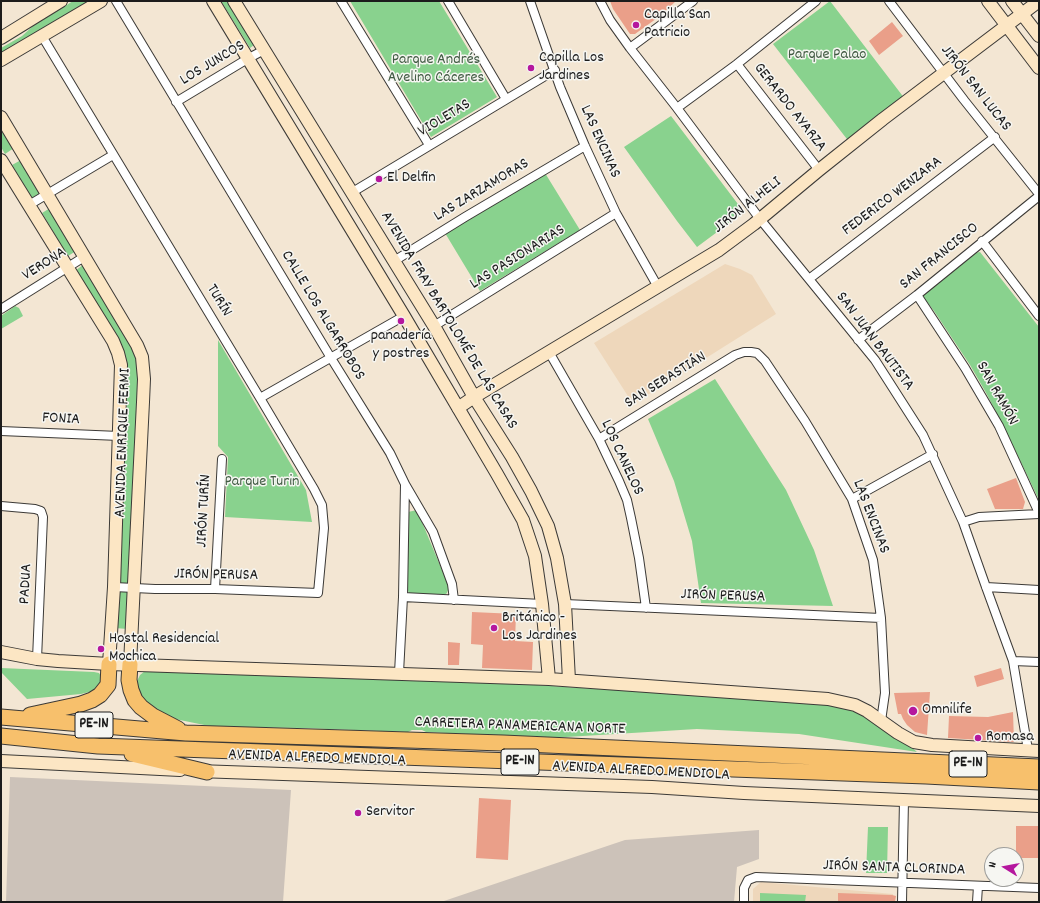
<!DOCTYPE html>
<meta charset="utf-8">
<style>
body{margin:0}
#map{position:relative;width:1040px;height:903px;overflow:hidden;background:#f3e6d3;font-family:Dekko,sans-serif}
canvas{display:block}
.frame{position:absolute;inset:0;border:2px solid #1c1c1c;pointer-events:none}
.north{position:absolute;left:984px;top:847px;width:40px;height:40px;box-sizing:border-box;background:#f6f6f2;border:1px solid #9f9f9c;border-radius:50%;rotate:281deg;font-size:11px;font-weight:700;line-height:16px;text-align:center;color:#1c1c1c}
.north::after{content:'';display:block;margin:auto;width:14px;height:18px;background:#b5179e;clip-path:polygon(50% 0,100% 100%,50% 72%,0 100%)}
</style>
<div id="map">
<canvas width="1040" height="903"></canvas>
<div class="frame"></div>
<div class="north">N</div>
</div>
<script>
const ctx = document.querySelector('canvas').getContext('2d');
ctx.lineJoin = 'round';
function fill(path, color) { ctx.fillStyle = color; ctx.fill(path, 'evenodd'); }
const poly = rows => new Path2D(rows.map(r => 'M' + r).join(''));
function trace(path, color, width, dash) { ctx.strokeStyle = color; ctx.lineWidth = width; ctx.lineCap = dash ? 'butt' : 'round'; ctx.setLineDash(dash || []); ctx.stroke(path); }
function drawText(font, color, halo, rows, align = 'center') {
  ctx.font = font + ' Dekko,sans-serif'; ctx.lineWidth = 3; ctx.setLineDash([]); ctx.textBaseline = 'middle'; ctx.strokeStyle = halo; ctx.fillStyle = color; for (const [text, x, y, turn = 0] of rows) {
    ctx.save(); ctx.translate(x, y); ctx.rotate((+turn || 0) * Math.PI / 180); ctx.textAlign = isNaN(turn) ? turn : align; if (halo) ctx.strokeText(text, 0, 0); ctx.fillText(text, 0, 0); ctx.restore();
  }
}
const built = poly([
 [725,264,740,269,752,275,776,314,633,404,594,343],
 [761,882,893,894,893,902,753,902,753,889]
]);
const industrial = poly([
 [10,777,291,790,283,902,6,902],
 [759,830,759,859,737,867,734,902,441,902,625,840]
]);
const green = poly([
 [73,1,94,1,1,54,1,48,22,36,33,26],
 [221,1,228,1,254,45,250,48],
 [350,1,439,1,497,97,431,137],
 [830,1,905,99,850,143,773,44],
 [671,116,744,212,697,247,677,221,624,147],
 [1,131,7,138,14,148,5,154,1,147],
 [21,160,41,193,32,198,12,165],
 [545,173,580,230,480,291,445,233],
 [50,208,76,251,68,256,42,213],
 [980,252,1039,327,1039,500,1003,425,985,391,970,365,934,311,924,298,924,292,974,253],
 [84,264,136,353,140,374,128,629,114,628,128,383,125,357,115,336,75,271],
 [15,306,19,308,23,316,1,329,1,316],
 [218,340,306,490,312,522,225,517,228,457,218,446],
 [715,379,786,490,814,550,833,606,701,603,692,541,674,481,648,419],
 [417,510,449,587,447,593,443,596,409,593,408,591,408,512],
 [1,668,94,672,99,673,101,676,101,686,93,691,81,694,27,699,1,672],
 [145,671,231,672,537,685,581,688,828,703,853,711,869,718,909,745,917,752,799,734,697,729,550,738,426,732,422,730,412,730,408,732,301,728,233,727,219,728,175,719,160,714,140,697,137,681,140,675],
 [868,827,888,827,887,873,866,873],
 [760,893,806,895,805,902,760,902]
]);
const building = poly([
 [610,1,676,1,660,16,635,34,630,34,613,9],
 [892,22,903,36,879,55,869,41],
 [1016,478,1025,502,1023,509,995,509,987,489],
 [472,612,516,614,515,641,533,642,532,670,482,668,483,645,471,644],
 [448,642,460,643,459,665,448,665],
 [1001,668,1004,679,977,687,974,676],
 [930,692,927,735,915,732,907,725,903,719,901,714,898,714,894,693],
 [1013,712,1014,742,948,738,949,716,988,717],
 [479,798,511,800,508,860,476,858],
 [1016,826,1039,826,1039,858,1016,858],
 [838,893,892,895,896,896,895,902,838,902]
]);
const street = poly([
 [116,1,331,358,390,453,405,484,403,597,399,673],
 [341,1,429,145],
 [448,1,506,99],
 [530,1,560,87,585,146,616,213,658,287],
 [600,1,610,20,630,48,677,108,760,219,875,360,923,435,963,522,986,587,1013,661,1028,750],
 [889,1,964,100,1039,194],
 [42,36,260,398,314,489,322,505,324,528,318,593,215,589,155,589,114,587],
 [630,48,693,1],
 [737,64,819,170],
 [176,102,249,58,264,50],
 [677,108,737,64,816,1],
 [351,193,555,70],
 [29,205,113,155],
 [982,241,1039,316],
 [394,261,465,217,585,146],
 [809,279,995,137],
 [917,295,965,368,999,426,1039,513],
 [1,309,84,257],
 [434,326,616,213],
 [858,340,917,295,1039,196],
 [549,352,599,439,619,481,627,500,631,518,639,558,646,608],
 [260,398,404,316],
 [1,431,119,436],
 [599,439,735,355,744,352,751,352,757,353,765,361,805,421,852,499,873,560,881,618,885,693,881,721],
 [405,484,433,532,452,584,454,600],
 [852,499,933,454],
 [1,506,35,509,41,511,43,517,37,659],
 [963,522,979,517,1039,514],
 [986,587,1039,590],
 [215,589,222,459],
 [403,597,542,604],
 [565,604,881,618],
 [1013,661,1039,662],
 [744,902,744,888,748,880,756,877,1039,888],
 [902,902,904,800],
 [977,902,978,886]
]);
const secondary = poly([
 [213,1,404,316,497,474,523,520,535,556,542,604,549,679],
 [234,1,434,326,474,397,512,457,531,491,548,526,557,558,565,604,569,680],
 [988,1,1039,68],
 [1012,1,1039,36],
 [1,38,61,1],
 [1,60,101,1],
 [1,117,137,345,142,357,144,379,143,402,130,664],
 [1,160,113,341,118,353,121,365,114,587,109,664],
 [458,408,474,397,719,250,754,224,819,170,883,119,1039,1],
 [1,652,37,659,58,661,109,664,549,679,828,699,855,705,867,711,898,733,914,742,932,745,1039,751],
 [1,761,180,770],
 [198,771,652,787,744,793,1039,806]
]);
const highway = poly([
 [130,664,129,680,131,690,135,700,141,707,153,716,178,729],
 [30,715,81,704,92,700,100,695,108,685,109,664],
 [1,717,186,733,503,743,1039,767],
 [1,736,98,746,926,776,1039,782],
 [132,754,207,772]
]);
const markers = [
 [636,25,4,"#b5179e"],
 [531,68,4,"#b5179e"],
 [379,179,4,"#b5179e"],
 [401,321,4,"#b5179e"],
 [494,628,4,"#b5179e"],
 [101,649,4,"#b5179e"],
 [913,711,5,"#b5179e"],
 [978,738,4,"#b5179e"],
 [358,813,4,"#b5179e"]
];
const shields = [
 [94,725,38],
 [520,762,38],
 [968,764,38]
];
const shieldNames = [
 ["PE-1N",94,725],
 ["PE-1N",520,762],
 ["PE-1N",968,764]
];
const poiNames = [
 ["Capilla San",644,16],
 ["Patricio",644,34],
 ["Capilla Los",539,59],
 ["Jardines",539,77],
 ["El Delfin",387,179],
 ["panadería",401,337,"center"],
 ["y postres",401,355,"center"],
 ["Británico -",502,619],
 ["Los Jardines",502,637],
 ["Hostal Residencial",109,640],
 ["Mochica",109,658],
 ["Omnilife",922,711],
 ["Romasa",986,738],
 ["Servitor",366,813]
];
const parkNames = [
 ["Parque Palao",827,56],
 ["Parque Andrés",436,61],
 ["Avelino Cáceres",436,79],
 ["Parque Turin",262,483]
];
const streetNames = [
 ["LOS JUNCOS",213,64,-31],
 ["JIRÓN SAN LUCAS",975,89,52],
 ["GERARDO AYARZA",789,108,52],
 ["VIOLETAS",445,119,-31],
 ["LAS ENCINAS",599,142,66],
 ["LAS ZARZAMORAS",482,191,-31],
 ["FEDERICO WENZARA",893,197,-37],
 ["JIRÓN ALHELI",748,206,-38],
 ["SAN FRANCISCO",940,257,-39],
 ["LAS PASIONARIAS",518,258,-32],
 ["VERONA",45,265,-32],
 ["TURÍN",218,301,59],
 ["CALLE LOS ALGARROBOS",322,316,59],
 ["AVENIDA FRAY BARTOLOMÉ DE LAS CASAS",448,321,59],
 ["SAN JUAN BAUTISTA",874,342,53],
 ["SAN SEBASTIÁN",666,381,-32],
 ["SAN RAMÓN",996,394,61],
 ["FONIA",61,420,3],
 ["AVENIDA ENRIQUE FERMI",124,443,-88],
 ["LOS CANELOS",621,458,65],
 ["JIRÓN TURÍN",205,511,-87],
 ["LAS ENCINAS",870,517,69],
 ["JIRÓN PERUSA",216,576,1],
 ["PADUA",27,584,-87],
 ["JIRÓN PERUSA",723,597,2],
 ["CARRETERA PANAMERICANA NORTE",520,727,2],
 ["AVENIDA ALFREDO MENDIOLA",317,759,2],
 ["AVENIDA ALFREDO MENDIOLA",641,772,3],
 ["JIRÓN SANTA CLORINDA",894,869,2]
];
fill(built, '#eed7bb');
fill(industrial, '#ccc2b9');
fill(green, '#89d28e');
fill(building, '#ea9f89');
trace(street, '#3c3a37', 10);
trace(secondary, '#3c3a37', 14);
trace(highway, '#3c3a37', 17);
trace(street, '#fff', 8);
trace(secondary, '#fce6c4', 12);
trace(highway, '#f7c06c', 15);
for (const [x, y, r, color] of markers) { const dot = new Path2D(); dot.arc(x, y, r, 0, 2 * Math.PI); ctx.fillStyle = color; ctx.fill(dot); trace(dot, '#f6f6f2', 1.5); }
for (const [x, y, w] of shields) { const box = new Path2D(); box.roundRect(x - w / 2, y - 13, w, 26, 3); ctx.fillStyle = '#f6f6f2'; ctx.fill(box); trace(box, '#1c1c1c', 1); }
drawText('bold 15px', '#1c1c1c', null, shieldNames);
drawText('16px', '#1c1c1c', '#f6f6f2', poiNames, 'left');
drawText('16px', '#425c44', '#f6f6f2', parkNames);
drawText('16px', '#1c1c1c', '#f6f6f2', streetNames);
</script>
